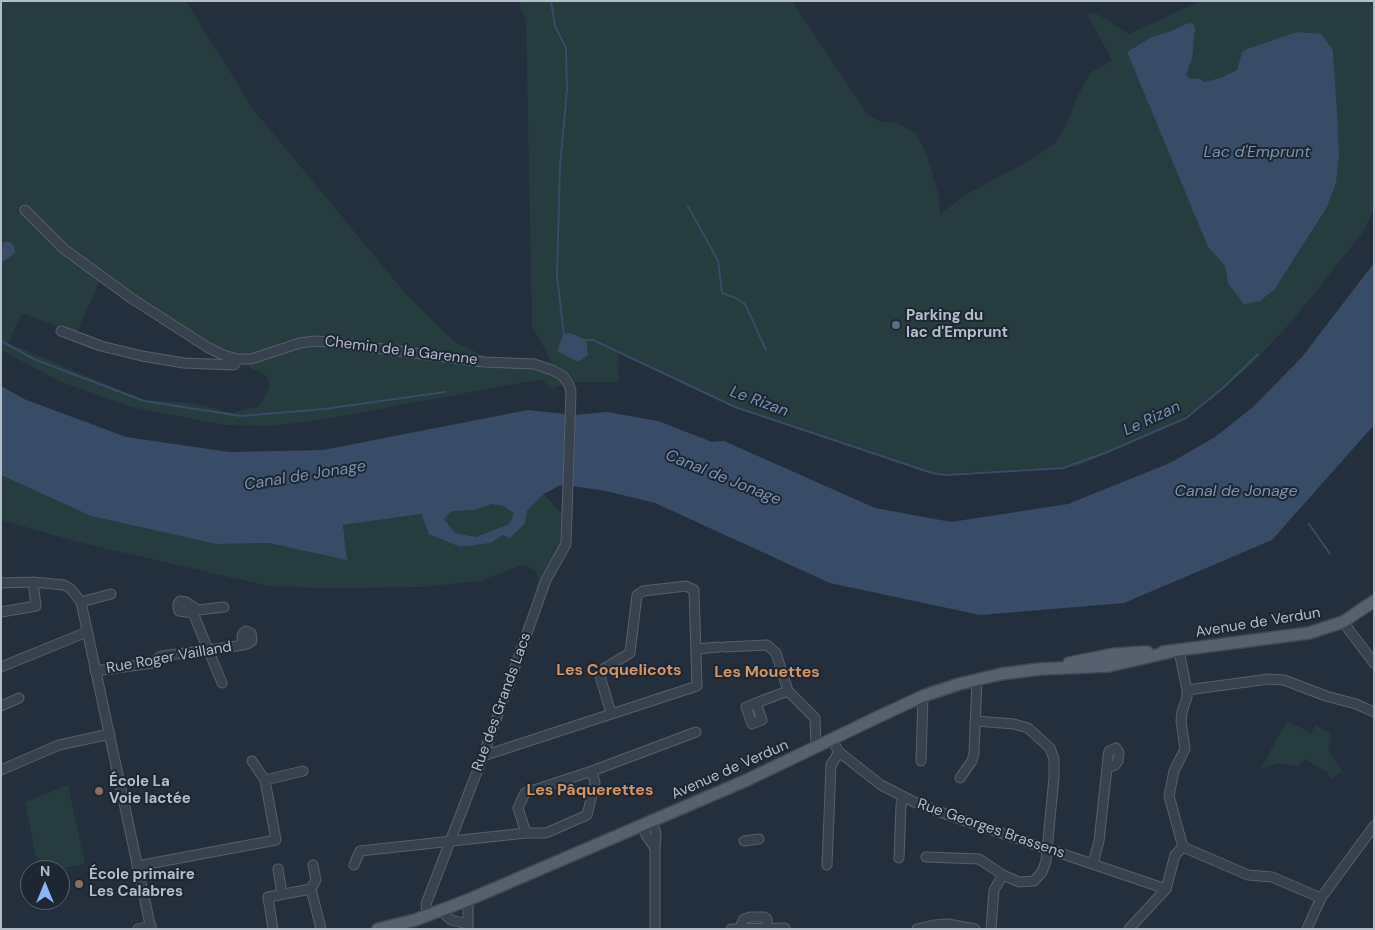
<!DOCTYPE html>
<meta charset="utf-8">
<style>
body{margin:0}
#map{position:relative;width:1375px;height:930px;overflow:hidden;background:#242f3e;font-family:"DM Sans",sans-serif}
canvas{display:block}
.frame{position:absolute;inset:0;border:2px solid #b4bcc9;pointer-events:none}
.north{position:absolute;left:20px;top:860px;width:50px;height:50px;box-sizing:border-box;background:#1d2633;border:1px solid #59626f;border-radius:50%;rotate:0deg;font-size:14px;font-weight:700;line-height:20px;text-align:center;color:#b4bcc9}
.north::after{content:'';display:block;margin:auto;width:18px;height:22px;background:#8ab4f8;clip-path:polygon(50% 0,100% 100%,50% 72%,0 100%)}
</style>
<div id="map">
<canvas width="1375" height="930"></canvas>
<div class="frame"></div>
<div class="north">N</div>
</div>
<script>
const ctx = document.querySelector('canvas').getContext('2d');
ctx.lineJoin = 'round';
function fill(path, color) { ctx.fillStyle = color; ctx.fill(path, 'evenodd'); }
const poly = rows => new Path2D(rows.map(r => 'M' + r).join(''));
function trace(path, color, width, dash) { ctx.strokeStyle = color; ctx.lineWidth = width; ctx.lineCap = dash ? 'butt' : 'round'; ctx.setLineDash(dash || []); ctx.stroke(path); }
function drawText(font, color, halo, rows, align = 'center') {
  ctx.font = font + ' "DM Sans",sans-serif'; ctx.lineWidth = 4; ctx.setLineDash([]); ctx.textBaseline = 'middle'; ctx.strokeStyle = halo; ctx.fillStyle = color; for (const [text, x, y, turn = 0] of rows) {
    ctx.save(); ctx.translate(x, y); ctx.rotate((+turn || 0) * Math.PI / 180); ctx.textAlign = isNaN(turn) ? turn : align; if (halo) ctx.strokeText(text, 0, 0); ctx.fillText(text, 0, 0); ctx.restore();
  }
}
const green = poly([
 [1,1,186,1,253,109,406,294,455,342,489,358,554,367,532,325,526,21,518,1,792,1,868,115,880,121,899,124,917,134,928,159,939,196,940,214,967,194,1034,158,1055,143,1066,126,1076,99,1090,73,1112,60,1086,12,1099,15,1129,34,1200,1,1374,1,1374,208,1364,231,1293,320,1252,364,1213,398,1164,429,1078,466,935,474,734,407,619,353,618,382,570,382,551,389,542,379,319,420,272,426,225,425,131,407,61,382,1,350],
 [1186,24,1192,59,1186,76,1190,79,1199,78,1204,82,1220,78,1237,70,1242,52,1333,50,1338,127,1339,157,1336,183,1327,207,1275,289,1260,301,1228,283,1225,266,1208,247,1127,52,1152,37,1171,31],
 [101,278,231,360,252,362,248,367,267,376,270,387,259,406,232,413,194,403,144,400,8,343,22,313,76,334],
 [1,475,91,516,216,544,268,543,347,560,343,525,421,514,429,534,460,547,491,543,525,523,527,511,544,494,561,513,564,526,563,543,536,603,533,600,538,581,536,571,523,565,480,581,421,587,321,588,268,586,78,542,1,520],
 [492,504,503,506,514,513,509,524,476,537,455,533,444,519,452,511,474,510],
 [1287,721,1311,733,1316,725,1331,734,1328,751,1342,771,1332,779,1327,772,1305,759,1298,766,1281,763,1261,768],
 [68,785,85,864,55,870,41,870,35,853,25,802]
]);
const water = poly([
 [1193,23,1195,29,1192,59,1186,75,1190,79,1199,78,1204,82,1220,78,1237,70,1242,52,1247,49,1297,32,1321,34,1333,50,1338,127,1339,157,1336,183,1327,207,1275,289,1260,301,1244,304,1228,283,1225,266,1208,247,1127,52,1152,37,1171,31,1186,24],
 [3,242,10,242,14,246,15,253,4,261,1,261],
 [1374,263,1374,425,1272,540,1124,603,980,615,830,583,655,503,606,491,573,486,560,485,544,494,527,511,525,523,510,538,503,535,491,543,460,547,429,534,421,514,343,525,347,560,268,543,216,544,91,516,1,475,1,386,24,399,126,437,229,452,323,450,528,410,574,415,607,412,658,421,712,442,724,441,875,508,951,522,1068,504,1170,463,1215,437,1253,407,1302,357],
 [492,504,503,506,514,513,509,524,476,537,455,533,444,519,452,511,474,510],
 [570,333,586,340,588,355,578,362,557,351,564,334]
]);
const stream = poly([
 [551,1,555,26,566,48,567,90,560,165,557,276,564,335],
 [688,206,718,261,722,293,736,298,745,304,766,350],
 [586,340,593,340,735,407,932,473,946,475,1063,468,1105,453,1186,418,1224,387,1258,354],
 [1,341,36,360,144,401,241,416,324,409,445,392],
 [1309,524,1330,554]
]);
const minor = poly([
 [25,210,64,249,131,298,207,347,223,355,238,359,251,359,300,343,314,341,328,342,484,362,534,364,552,370,563,376,569,385,571,392,566,544,546,580,483,756,426,904,427,915],
 [61,331,101,346,142,356,184,363,234,365,238,359],
 [1,583,33,582,64,585,71,589,81,602,151,929],
 [81,602,111,594],
 [1,612,36,606,33,582],
 [193,613,179,611,178,608,178,604,180,601,186,602,198,610],
 [1343,622,1374,663],
 [725,647,767,645,776,653,788,691,815,718,816,747],
 [696,649,719,647],
 [1,667,87,632],
 [95,671,153,663,161,656,209,650,243,645,247,644,252,641,251,633,246,631,243,633,242,637,243,645],
 [222,683,193,613,198,610,224,607],
 [1187,690,1269,679,1284,680,1326,696,1356,704,1374,712],
 [756,703,746,707,752,724,762,720,756,703,788,691],
 [1,706,19,698],
 [832,740,839,752,881,785,914,802,948,815,1166,889],
 [483,756,697,686,694,590,686,586,643,591,637,595,630,653,605,668,600,676,611,713],
 [252,761,265,780],
 [921,761,923,696],
 [1,770,59,745,110,734],
 [960,778,972,761,974,753,977,679],
 [652,821,656,833,655,848],
 [643,825,646,835,655,848,655,929],
 [526,833,518,808,525,793,592,771,696,732],
 [744,841,759,839],
 [1183,847,1248,875,1272,877,1321,898],
 [926,857,979,859,1003,875,1019,882,1034,881,1042,872,1046,861,1054,777,1054,759,1050,748,1028,728,1014,724,975,721],
 [899,858,901,806,903,797],
 [1093,864,1099,841,1107,768,1108,756,1109,751,1116,748,1119,753,1118,761,1115,765,1107,768],
 [354,865,360,851,526,833,546,833,587,815,595,783,592,771],
 [827,865,831,765,839,752],
 [137,866,276,840,265,780,303,771],
 [278,869,282,894],
 [311,889,316,880,313,865],
 [468,900,468,929],
 [440,910,451,920,468,924],
 [138,929,151,926],
 [273,929,268,897,311,889,321,929],
 [731,929,785,928],
 [739,929,744,919,750,917,764,917,767,919,767,928],
 [917,929,934,925,948,924,975,929],
 [991,929,994,890,1003,875],
 [1129,929,1166,889,1175,855,1183,847,1169,796,1174,771,1185,749,1181,721,1182,712,1187,697,1187,690,1179,651],
 [1307,929,1321,898,1374,826]
]);
const major = poly([
 [1163,652,1309,633,1343,622,1374,601],
 [1069,663,1114,654,1147,652],
 [378,929,415,920,468,900,747,780,880,716,923,696,959,684,1001,674,1040,669,1109,666,1170,652]
]);
const markers = [
 [896,325,5,"#5c6f8a"],
 [99,791,5,"#8d6e63"],
 [79,884,5,"#8d6e63"]
];
const poiNames = [
 ["Parking du",906,316],
 ["lac d'Emprunt",906,333],
 ["École La",109,782],
 ["Voie lactée",109,799],
 ["École primaire",89,875],
 ["Les Calabres",89,892]
];
const streetNames = [
 ["Chemin de la Garenne",401,351,7],
 ["Avenue de Verdun",1258,623,-9],
 ["Rue Roger Vailland",169,658,-10],
 ["Rue des Grands Lacs",502,702,-70],
 ["Avenue de Verdun",730,770,-24],
 ["Rue Georges Brassens",991,829,19]
];
const waterNames = [
 ["Lac d'Emprunt",1257,153],
 ["Le Rizan",759,402,20],
 ["Le Rizan",1152,419,-25],
 ["Canal de Jonage",305,476,-9],
 ["Canal de Jonage",723,478,22],
 ["Canal de Jonage",1236,492]
];
const neighbourhoodNames = [
 ["Les Coquelicots",619,671],
 ["Les Mouettes",767,673],
 ["Les Pâquerettes",590,791]
];
fill(green, '#263c3f');
fill(water, '#394c67');
trace(stream, '#394c67', 2);
trace(minor, '#565f6c', 11);
trace(major, '#414a57', 14);
trace(minor, '#38414e', 9);
trace(major, '#56606e', 11);
for (const [x, y, r, color] of markers) { const dot = new Path2D(); dot.arc(x, y, r, 0, 2 * Math.PI); ctx.fillStyle = color; ctx.fill(dot); trace(dot, '#1d2633', 2); }
drawText('bold 15px', '#b4bcc9', '#1d2633', poiNames, 'left');
drawText('15px', '#b4bcc9', '#1d2633', streetNames);
drawText('italic 16px', '#7c92b1', '#1d2633', waterNames);
drawText('bold 16px', '#d59563', '#1d2633', neighbourhoodNames);
</script>
